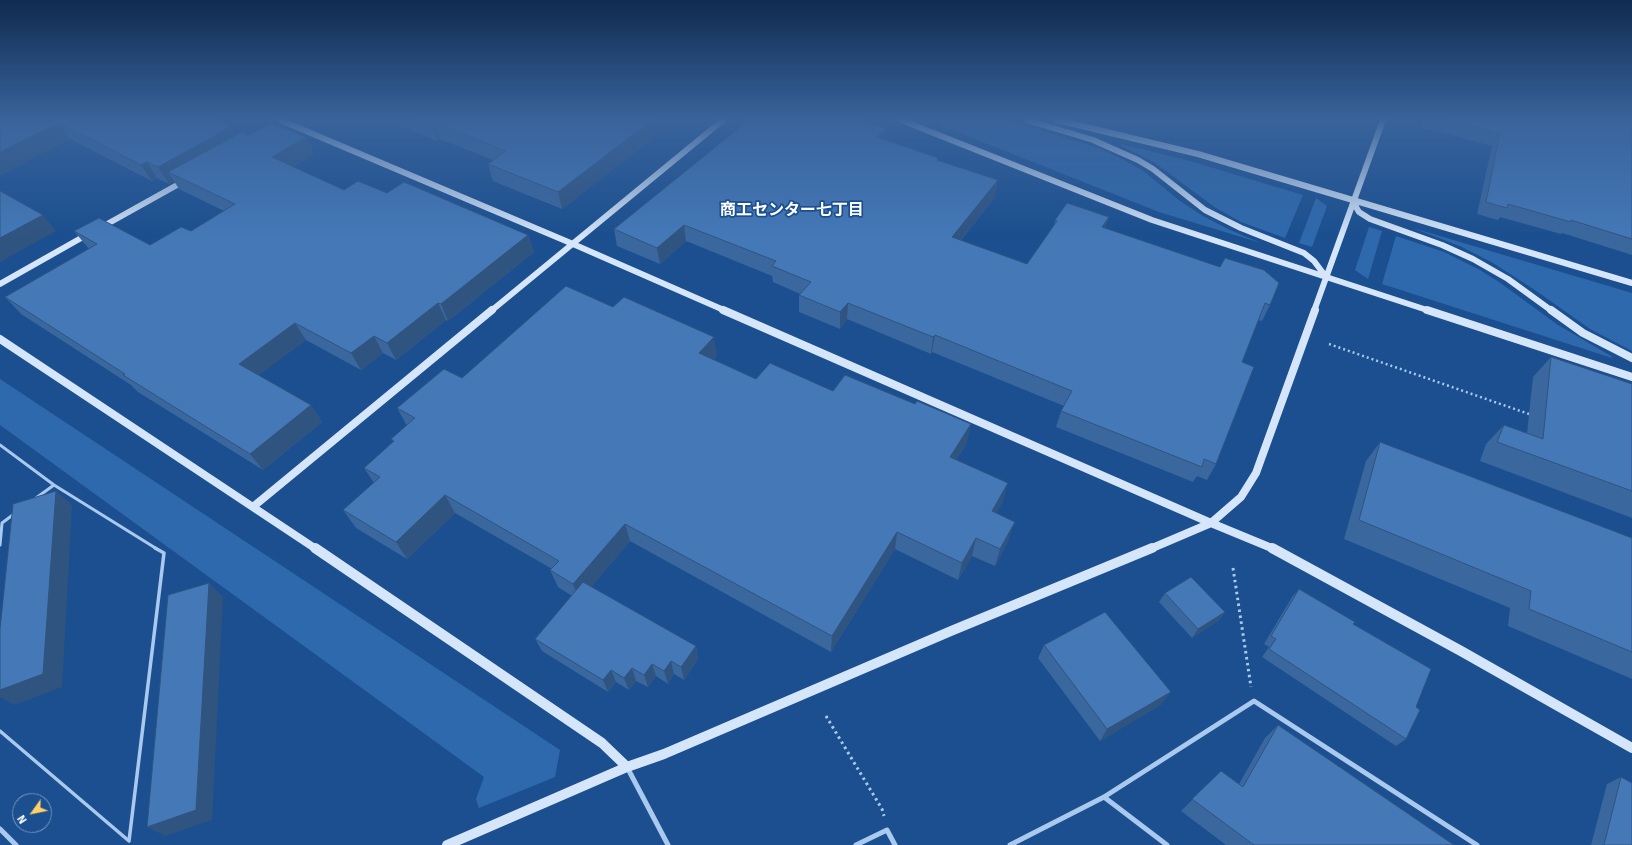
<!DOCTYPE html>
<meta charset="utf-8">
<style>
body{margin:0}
#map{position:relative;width:1632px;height:845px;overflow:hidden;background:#1b4f8f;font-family:Signika,sans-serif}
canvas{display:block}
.north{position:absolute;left:12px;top:793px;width:40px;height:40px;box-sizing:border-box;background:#1b4f8f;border:1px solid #7695bc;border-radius:50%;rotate:237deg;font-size:11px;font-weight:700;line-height:16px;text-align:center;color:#fff}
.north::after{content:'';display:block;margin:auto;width:14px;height:18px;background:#ffd166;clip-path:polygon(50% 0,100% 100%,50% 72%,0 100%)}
</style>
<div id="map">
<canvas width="1632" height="845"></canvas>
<div class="north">N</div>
</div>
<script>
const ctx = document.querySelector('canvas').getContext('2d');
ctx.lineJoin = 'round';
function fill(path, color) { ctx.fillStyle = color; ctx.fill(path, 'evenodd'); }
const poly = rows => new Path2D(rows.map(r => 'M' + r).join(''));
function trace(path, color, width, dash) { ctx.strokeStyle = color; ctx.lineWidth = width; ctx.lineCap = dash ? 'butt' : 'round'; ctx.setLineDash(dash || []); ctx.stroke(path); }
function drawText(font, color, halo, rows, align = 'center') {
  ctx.font = font + ' Signika,"Noto Sans JP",sans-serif'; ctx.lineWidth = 3.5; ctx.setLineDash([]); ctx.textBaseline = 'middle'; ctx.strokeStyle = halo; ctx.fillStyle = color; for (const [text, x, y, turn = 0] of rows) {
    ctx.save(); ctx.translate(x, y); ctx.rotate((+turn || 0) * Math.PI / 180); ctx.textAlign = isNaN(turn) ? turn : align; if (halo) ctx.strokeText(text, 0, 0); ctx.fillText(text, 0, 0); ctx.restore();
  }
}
const green = poly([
 [927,120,1005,120,1096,147,1120,158,1142,170,1180,201,1203,216,1230,230,1261,243,1159,212],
 [1121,144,1190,161,1303,195,1285,238,1241,222,1216,208,1155,163,1120,145],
 [1316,198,1327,206,1312,247,1299,243],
 [1369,227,1382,231,1368,279,1355,270],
 [1413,228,1632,293,1632,351,1590,329,1535,290,1493,263,1462,247],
 [1396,236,1444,252,1480,270,1499,282,1558,325,1611,356,1612,358,1382,284],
 [0,379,560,750,555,777,479,808,476,799,484,777,0,425]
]);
const pathFar1 = poly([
 [1329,344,1529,414]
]);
const path = poly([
 [1233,568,1251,687],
 [826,716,882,809,884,816]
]);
const laneFar1 = poly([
 [0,445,54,485],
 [36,498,54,485,157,549],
 [0,545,2,523,14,514]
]);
const lane = poly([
 [0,731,129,841,164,553,155,548]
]);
const street = poly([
 [627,767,668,845],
 [1104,797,1167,845],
 [0,829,16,845],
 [856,845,887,830,895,845],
 [1010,845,1104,797,1254,701,1477,845]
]);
const secondaryFar2 = poly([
 [280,120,573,244,726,311],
 [901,120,1152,220,1430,311],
 [1027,120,1093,140,1138,160,1153,169,1205,210,1241,228,1304,253,1314,261,1326,277],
 [1057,120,1198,154,1632,283],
 [1355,200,1356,207,1359,212,1370,219,1442,245,1473,259,1508,279,1552,311],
 [100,228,186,180],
 [0,284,90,233],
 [491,311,723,120],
 [1314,311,1383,120]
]);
const secondaryFar1 = poly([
 [723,310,1211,523,1274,549],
 [1427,310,1632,377],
 [1551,310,1583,333,1632,358],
 [0,339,316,549],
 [254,506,492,310],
 [1150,549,1211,523,1241,497,1256,473,1315,310]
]);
const secondary = poly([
 [315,548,602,743,627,767],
 [1272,548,1461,651,1632,748],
 [447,845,627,767,664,754,951,631,1152,548]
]);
const wall = poly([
 [0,120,236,135,249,135,306,137,314,154,293,167,344,190,387,193,528,235,534,252,448,321,446,320,396,360,383,353,361,370,306,340,258,375,311,405,322,422,263,470,138,392,131,385,21,314,5,297,89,249,74,231,150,245,191,231,224,211,179,189,174,181,169,184,157,178,152,181,70,139,0,175],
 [386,120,676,120,562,209,493,181,488,164,493,160,440,139,437,141],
 [1423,120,1632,120,1632,255,1562,233,1561,234,1500,217,1498,220,1477,214,1492,146,1421,127],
 [886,129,885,140,938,158,938,160,995,197,961,240,1027,264,1054,225,1055,220,1105,228,1270,305,1262,321,1258,320,1242,362,1216,464,1207,480,1197,476,1193,482,1056,427,1061,411,1064,406,932,352,931,354,847,319,840,329,799,312,799,295,800,294,773,282,772,276,686,241,660,264,617,246,614,229],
 [717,356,713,359,756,379,833,391,967,443,956,460,1003,501,996,513,1009,539,995,566,972,556,958,580,895,549,831,652,630,541,591,587,696,646,698,659,684,680,674,674,668,684,656,676,648,687,636,681,629,690,616,682,608,692,542,651,535,639,572,596,558,587,550,570,552,569,455,513,407,559,356,528,343,510,374,483,364,468,393,442,391,439,407,426,397,408,462,378],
 [1551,357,1632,384,1632,518,1480,461,1486,444,1504,425,1527,433,1533,377],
 [1380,442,1632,538,1632,679,1508,626,1510,608,1344,539,1366,461],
 [1299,589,1353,624,1416,707,1406,739,1396,746,1262,657,1269,647,1264,644,1292,597],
 [1165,593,1225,612,1218,621,1192,638,1159,602],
 [1044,645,1162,704,1100,741,1038,658],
 [1278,725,1454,845,1226,845,1181,811,1221,771,1239,784,1265,738],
 [1621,777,1632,845,1591,845,1607,784]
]);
const shadedWall = poly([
 [652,120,676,120,562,209,558,192],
 [434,122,440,139,437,141,431,124],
 [59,123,70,139,0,175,0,152],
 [231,127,240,144,168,172,174,181,169,184,158,167],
 [886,129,884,145,877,137],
 [306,137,314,154,281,174,272,157],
 [147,162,157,178,152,181,141,165],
 [998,180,995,197,950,253,952,237],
 [43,215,56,231,0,262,0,238],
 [1109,217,1104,233,1102,227],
 [684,225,686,241,660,264,657,248],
 [528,235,534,252,448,321,441,304],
 [438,303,446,320,396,360,387,343],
 [848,303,847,319,840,329,840,312],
 [295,323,306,340,251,381,239,364],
 [935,335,932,352,931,354,933,337],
 [374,336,383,353,361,370,351,353],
 [714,337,717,356,702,372,699,353],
 [311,405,322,422,263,470,250,454],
 [971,424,967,443,947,475,950,457],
 [1008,483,1003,501,987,529,992,511],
 [56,491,72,505,62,687,14,705,0,697,0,690],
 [445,495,455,513,407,559,396,542],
 [1015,522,1009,539,995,566,1000,549],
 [625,524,630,541,580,601,573,584],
 [897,532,895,549,831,652,832,636],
 [976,538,972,556,958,580,962,563],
 [209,583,223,597,212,820,165,836,147,827],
 [1225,612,1218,621,1192,638,1198,629],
 [696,646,698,659,684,680,681,667],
 [671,661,674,674,668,684,664,671],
 [652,664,656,676,648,687,644,675],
 [632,668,636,681,629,690,624,678],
 [611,670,616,682,608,692,603,680],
 [1171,692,1162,704,1100,741,1107,729]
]);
const building = poly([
 [0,120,215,120,231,127,158,167,147,162,141,165,59,123,0,152,0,120],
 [420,120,652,120,558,192,488,164,506,151,434,122,431,124,420,120],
 [749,120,859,120,886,129,877,137,938,158,937,160,998,180,952,237,1027,264,1057,221,1055,220,1067,203,1109,217,1102,227,1220,267,1225,258,1264,270,1279,283,1270,305,1265,303,1242,362,1254,367,1216,464,1204,459,1202,467,1061,411,1072,391,935,335,933,337,848,303,840,312,799,295,811,282,772,266,776,261,684,225,657,248,614,229,749,120],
 [1450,120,1632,120,1632,239,1571,220,1571,222,1508,204,1507,208,1486,202,1500,133,1450,120],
 [271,123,306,137,272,157,344,190,358,181,387,193,404,182,528,235,441,304,438,303,387,343,374,336,351,353,295,323,239,364,311,405,250,454,123,375,125,374,5,297,97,244,74,231,99,218,150,245,181,227,191,231,235,204,168,172,242,132,249,135,271,123],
 [0,191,43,215,0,238,0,191],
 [566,286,613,307,624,297,714,337,699,353,756,379,770,363,833,391,845,375,915,404,917,401,971,424,950,457,1008,483,992,511,1015,522,1000,549,976,538,962,563,897,532,832,636,625,524,573,584,550,570,559,561,445,495,396,542,343,510,380,477,364,468,394,441,391,439,415,418,397,408,444,369,462,378,566,286],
 [1551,357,1632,384,1632,491,1497,442,1504,425,1543,439,1551,357],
 [1380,442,1632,538,1632,652,1529,609,1531,591,1359,520,1380,442],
 [56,491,43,674,0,690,0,629,13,504,56,491],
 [1191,577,1225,612,1198,629,1165,593,1191,577],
 [583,582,696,646,681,667,671,661,664,671,652,664,644,675,632,668,624,678,611,670,603,680,535,639,583,582],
 [209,583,196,810,147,827,168,595,209,583],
 [1299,589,1355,622,1353,624,1431,669,1416,707,1420,710,1406,739,1269,649,1276,639,1271,636,1299,589],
 [1105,612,1171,692,1107,729,1044,645,1105,612],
 [1278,725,1454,845,1254,845,1192,799,1221,771,1243,787,1278,725],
 [1621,777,1632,783,1632,845,1604,845,1621,777]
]);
const neighbourhoodNames = [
 ["商工センター七丁目",792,211]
];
fill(green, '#2e69ad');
trace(pathFar1, '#a9c9ee', 2.5, [2, 3]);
trace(path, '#a9c9ee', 3, [2.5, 3.5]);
trace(laneFar1, '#a9c9ee', 3);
trace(lane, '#a9c9ee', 3.5);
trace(street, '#a9c9ee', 5);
trace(secondaryFar2, '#d6e6fa', 6);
trace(secondaryFar1, '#d6e6fa', 8);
trace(secondary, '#d6e6fa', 10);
fill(wall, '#3a679d');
fill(shadedWall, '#305480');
fill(building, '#4478b7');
trace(building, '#305480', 1);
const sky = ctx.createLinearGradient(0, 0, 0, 238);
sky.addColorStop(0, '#0f2b4f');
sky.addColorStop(0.5, '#39639b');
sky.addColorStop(1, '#39639b00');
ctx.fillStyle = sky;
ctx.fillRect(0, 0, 1632, 238);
drawText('bold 16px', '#fff', '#1b4f8f', neighbourhoodNames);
</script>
